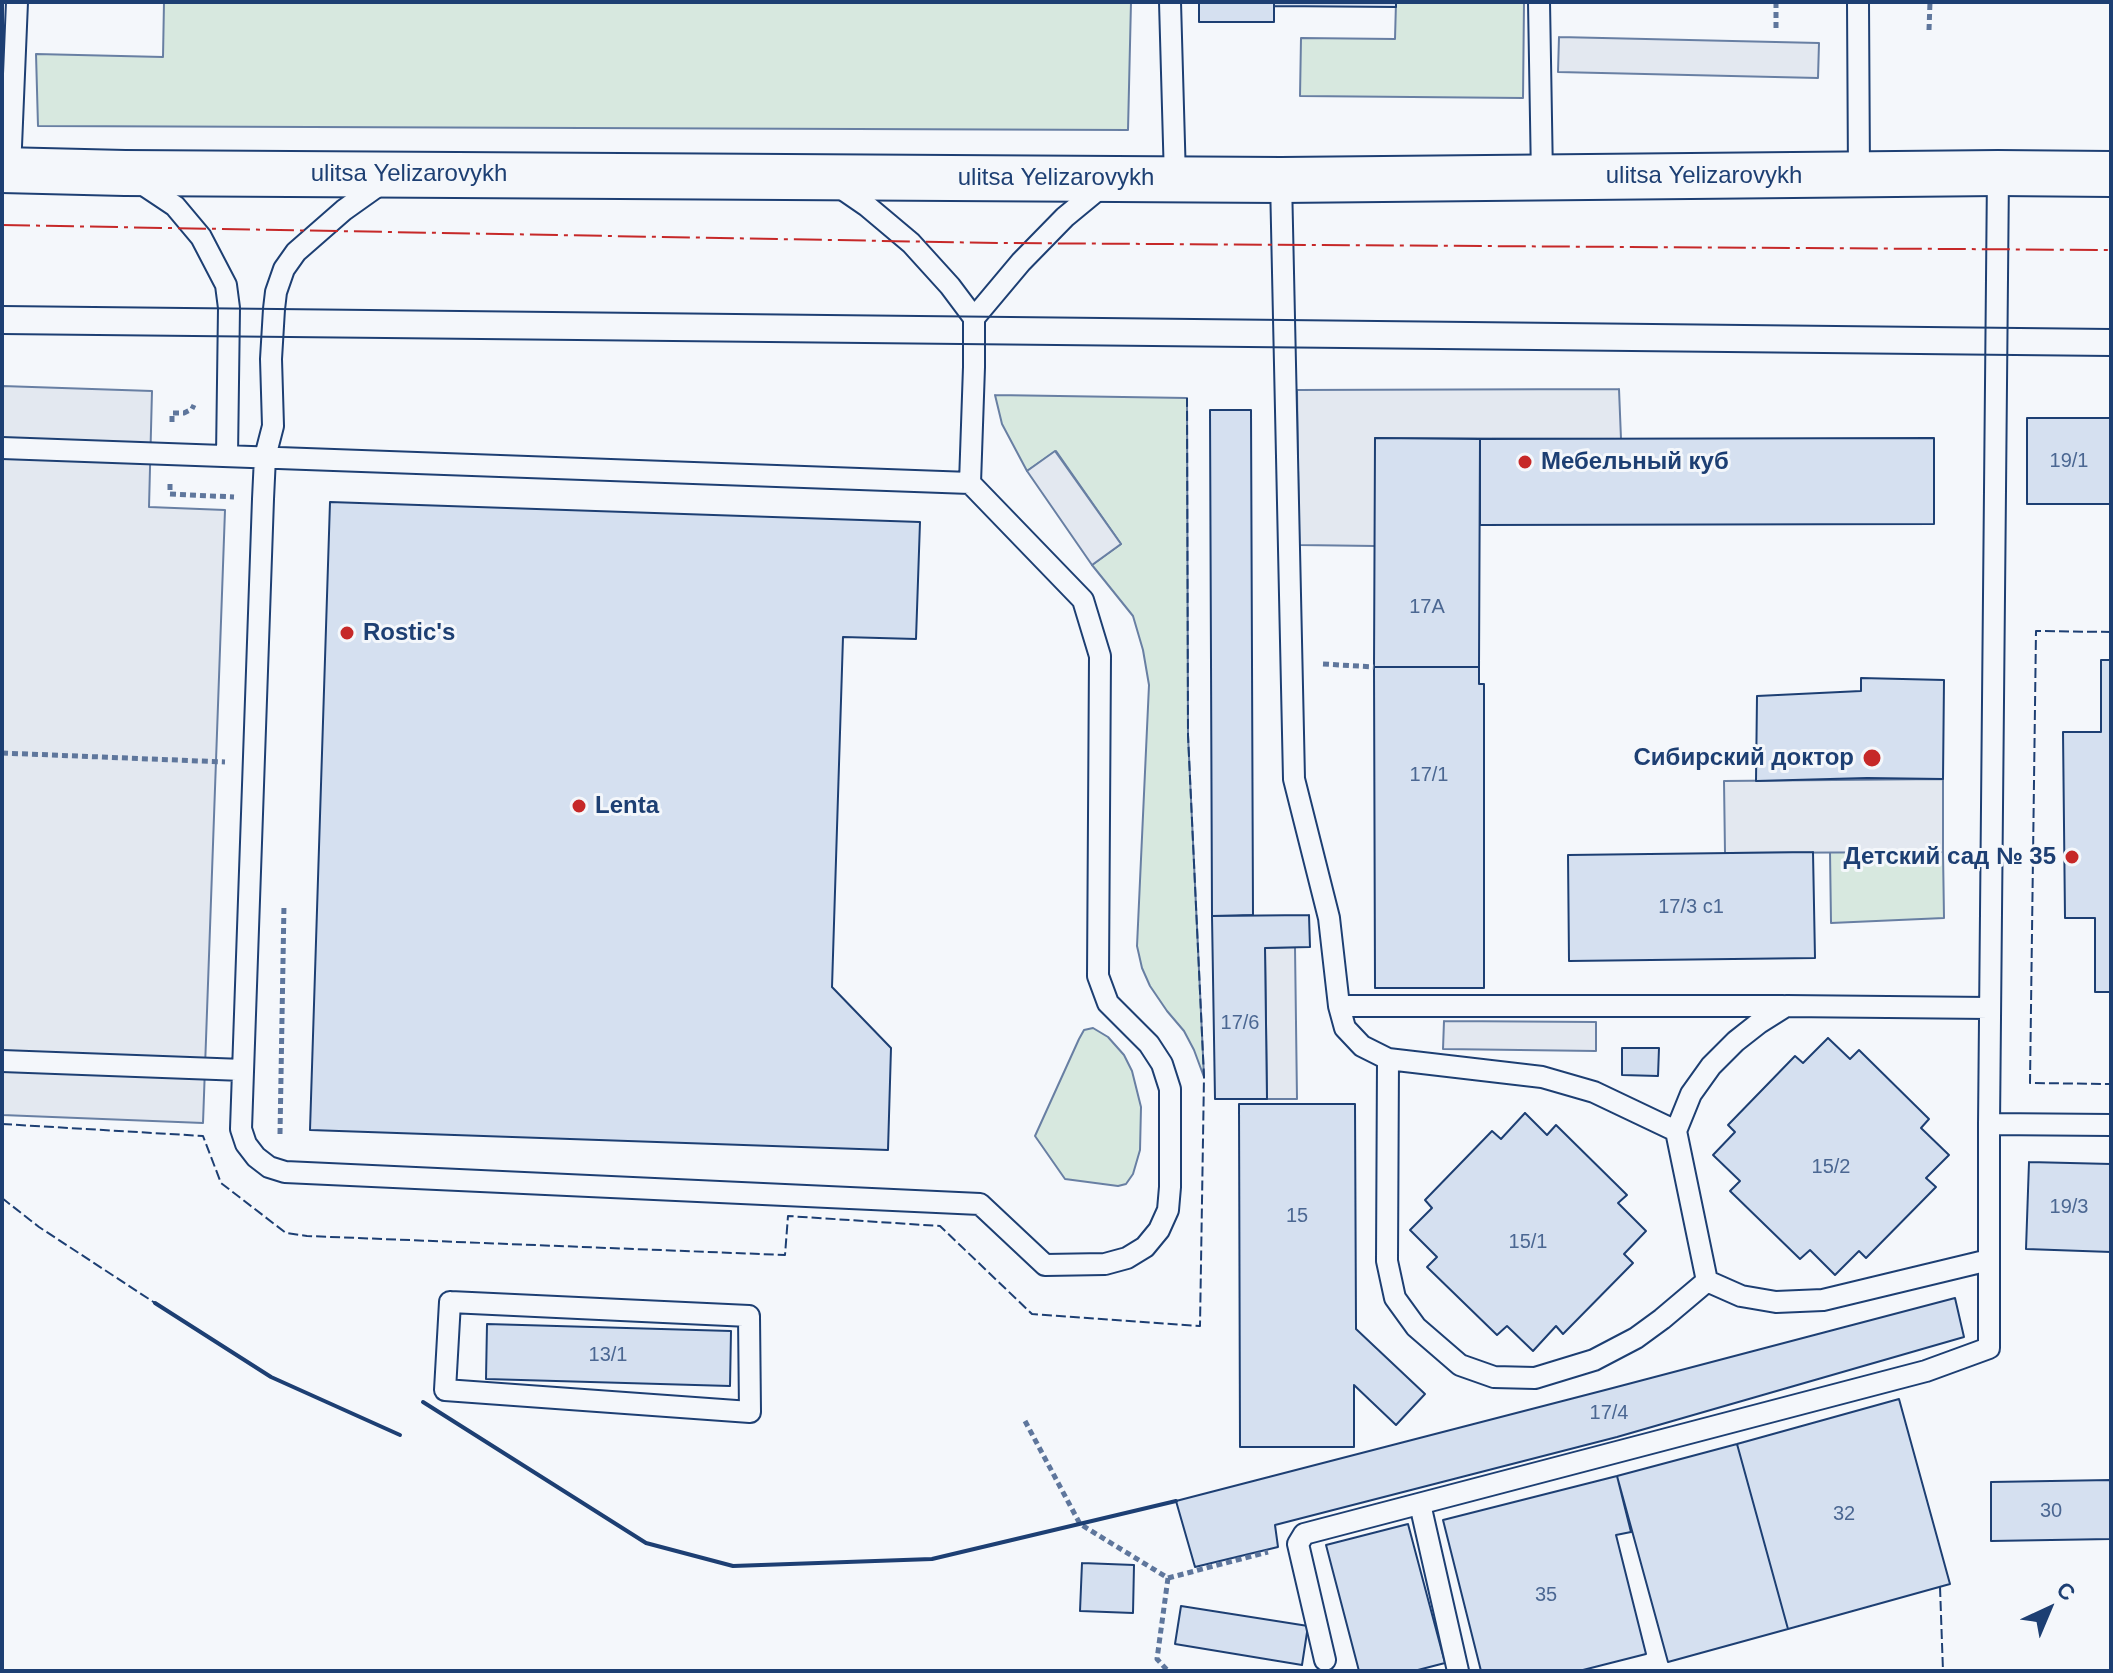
<!DOCTYPE html>
<meta charset="utf-8">
<style>
body{margin:0}
#map{position:relative;width:2113px;height:1673px;overflow:hidden;background:#f4f7fb;font-family:Arial,sans-serif}
canvas{display:block}
.frame{position:absolute;inset:0;border:4px solid #1d3f73;pointer-events:none}
.north{position:absolute;left:2009px;top:1569px;width:80px;height:80px;-webkit-text-stroke:6px #f4f7fb;paint-order:stroke;rotate:44deg;font-size:22px;font-weight:700;line-height:32px;text-align:center;color:#1d3f73}
.north::after{content:'';display:block;margin:auto;width:28px;height:36px;background:#1d3f73;clip-path:polygon(50% 0,100% 100%,50% 72%,0 100%)}
</style>
<div id="map">
<canvas width="2113" height="1673"></canvas>
<div class="frame"></div>
<div class="north">С</div>
</div>
<script>
const ctx = document.querySelector('canvas').getContext('2d');
ctx.lineJoin = 'round';
function fill(path, color) { ctx.fillStyle = color; ctx.fill(path, 'evenodd'); }
const poly = rows => new Path2D(rows.map(r => 'M' + r).join(''));
function trace(path, color, width, dash) { ctx.strokeStyle = color; ctx.lineWidth = width; ctx.lineCap = dash ? 'butt' : 'round'; ctx.setLineDash(dash || []); ctx.stroke(path); }
function drawText(font, color, halo, rows, align = 'center') {
  ctx.font = font + ' Arial,sans-serif'; ctx.lineWidth = 6; ctx.setLineDash([]); ctx.textBaseline = 'middle'; ctx.strokeStyle = halo; ctx.fillStyle = color; for (const [text, x, y, turn = 0] of rows) {
    ctx.save(); ctx.translate(x, y); ctx.rotate((+turn || 0) * Math.PI / 180); ctx.textAlign = isNaN(turn) ? turn : align; if (halo) ctx.strokeText(text, 0, 0); ctx.fillText(text, 0, 0); ctx.restore();
  }
}
const green = poly([
 [164,2,1131,2,1128,130,38,126,36,54,163,57,164,2],
 [1396,2,1524,2,1523,98,1300,96,1301,38,1395,39,1396,2],
 [995,395,1187,398,1188,735,1204,1077,1194,1050,1184,1031,1167,1011,1150,986,1142,968,1137,946,1149,685,1143,650,1133,616,1092,565,1121,544,1056,451,1027,471,1002,424,995,395],
 [1830,852,1943,852,1944,918,1831,923,1830,852],
 [1093,1028,1108,1037,1124,1055,1132,1071,1141,1107,1140,1150,1133,1174,1126,1184,1118,1186,1065,1179,1035,1136,1079,1039,1084,1030,1093,1028]
]);
const parking = poly([
 [1559,37,1819,43,1818,78,1558,72,1559,37],
 [2,386,152,391,149,507,225,510,203,1123,2,1115,2,386],
 [1619,389,1621,439,1375,438,1375,546,1299,545,1297,390,1619,389],
 [1055,451,1121,544,1092,565,1027,471,1055,451],
 [1943,779,1943,852,1725,853,1724,781,1943,779],
 [1295,947,1297,1099,1267,1099,1265,948,1295,947],
 [1444,1021,1596,1022,1596,1051,1443,1049,1444,1021]
]);
const building = poly([
 [1199,2,1274,2,1274,22,1199,22,1199,2],
 [1274,2,1396,2,1396,7,1274,6,1274,2],
 [1210,410,1251,410,1253,915,1212,916,1210,410],
 [2027,418,2111,418,2111,504,2027,504,2027,418],
 [1375,438,1480,439,1479,667,1374,667,1375,438],
 [1934,438,1934,524,1480,525,1480,439,1934,438],
 [330,502,920,522,916,639,843,637,832,987,891,1048,888,1150,310,1130,330,502],
 [2101,660,2111,660,2111,992,2095,992,2095,918,2065,918,2063,732,2101,732,2101,660],
 [1374,667,1479,667,1479,684,1484,684,1484,988,1375,988,1374,667],
 [1861,678,1944,680,1943,779,1867,778,1756,781,1757,696,1861,691,1861,678],
 [1813,852,1815,958,1569,961,1568,855,1813,852],
 [1309,915,1310,947,1265,948,1267,1099,1215,1099,1212,916,1309,915],
 [1828,1038,1850,1059,1859,1050,1929,1119,1921,1128,1949,1155,1926,1178,1936,1187,1866,1258,1859,1251,1835,1275,1810,1250,1800,1259,1730,1191,1740,1181,1713,1155,1735,1132,1728,1125,1795,1056,1803,1063,1828,1038],
 [1622,1048,1659,1048,1658,1076,1622,1075,1622,1048],
 [1239,1104,1355,1104,1356,1329,1425,1394,1396,1425,1354,1385,1354,1447,1240,1447,1239,1104],
 [1525,1113,1547,1135,1556,1125,1627,1195,1618,1203,1646,1231,1624,1254,1633,1263,1563,1334,1556,1326,1533,1351,1507,1326,1497,1335,1427,1267,1437,1257,1410,1230,1432,1208,1425,1200,1492,1131,1501,1139,1525,1113],
 [2029,1162,2111,1164,2111,1252,2026,1249,2029,1162],
 [1955,1298,1964,1337,1617,1437,1275,1525,1278,1547,1195,1567,1176,1501,1609,1389,1955,1298],
 [487,1324,731,1331,730,1386,486,1379,487,1324],
 [1899,1399,1950,1584,1788,1629,1737,1444,1899,1399],
 [1737,1444,1788,1629,1668,1662,1617,1476,1737,1444],
 [1617,1476,1631,1532,1616,1535,1646,1654,1579,1671,1481,1671,1443,1520,1617,1476],
 [2111,1480,2111,1539,1991,1541,1991,1482,2111,1480],
 [1408,1524,1445,1663,1414,1671,1359,1671,1326,1545,1408,1524],
 [1082,1563,1134,1565,1133,1613,1080,1611,1082,1563],
 [1181,1606,1308,1626,1302,1665,1175,1644,1181,1606]
]);
const path = poly([
 [1776,28,1776,2],
 [1929,30,1930,2],
 [172,422,172,413,184,413,192,409,194,405],
 [170,484,170,494,234,497],
 [1323,664,1374,667],
 [2,753,225,762],
 [280,1134,284,904],
 [1025,1421,1080,1524,1168,1578,1268,1552],
 [1168,1578,1157,1659,1168,1671]
]);
const lane = poly([
 [1170,2,1175,179],
 [1539,2,1542,177],
 [1858,2,1859,175],
 [10,170,17,2],
 [1998,173,1989,1124,2111,1125],
 [1281,180,1294,779,1329,918,1339,1006,1345,1028,1362,1046,1388,1059,1542,1077,1594,1092,1676,1131,1691,1094,1711,1066,1736,1041,1759,1023,1786,1006,1989,1008],
 [139,182,175,206,201,237,226,285,229,308,227,456],
 [382,183,344,210,296,252,284,269,276,292,274,309,271,359,273,426,265,457,263,499,241,1129,246,1144,256,1157,269,1167,285,1172,980,1204,1045,1265,1105,1264,1127,1258,1145,1247,1159,1230,1168,1210,1170,1187,1170,1089,1162,1064,1149,1044,1108,1003,1098,976,1100,656,1083,600,970,483],
 [974,318,1021,262,1065,217,1105,184],
 [2,448,970,483,974,367,974,318,950,286,911,243,867,206,835,184],
 [1339,1006,1783,1006],
 [1388,1059,1387,1261,1395,1298,1416,1327,1460,1365,1494,1377,1535,1378,1594,1360,1636,1338,1662,1319,1707,1281,1741,1296,1776,1302,1823,1300,1989,1260],
 [2,1061,243,1070],
 [1676,1131,1707,1281],
 [450,1302,749,1316,750,1412,445,1390,450,1302],
 [1420,1504,1458,1671],
 [1325,1660,1298,1544,1304,1534,1926,1371,1989,1348,1989,1124]
]);
const primary = poly([
 [2,170,125,173,1281,180,1998,173,2111,174]
]);
const tram = poly([
 [2,306,2111,329],
 [2,334,2111,356]
]);
const fence = poly([
 [2111,632,2036,631,2030,1083,2111,1084],
 [2,1124,203,1136,221,1183,286,1233,307,1236,785,1255,788,1216,940,1226,1032,1314,1200,1326,1204,1077,1188,735,1187,398],
 [2,1198,39,1227,155,1303],
 [1940,1587,1943,1671]
]);
const wall = poly([
 [155,1303,271,1377,400,1435],
 [423,1402,646,1543,733,1566,932,1559,1176,1501]
]);
const power = poly([
 [2,225,998,243,2111,250]
]);
const markers = [
 [1525,462,8,"#c62828"],
 [347,633,8,"#c62828"],
 [1872,758,10,"#c62828"],
 [579,806,8,"#c62828"],
 [2072,857,8,"#c62828"]
];
const numberNames = [
 ["19/1",2069,461],
 ["17А",1427,607],
 ["17/1",1429,775],
 ["17/3 с1",1691,907],
 ["17/6",1240,1023],
 ["15/2",1831,1167],
 ["19/3",2069,1207],
 ["15",1297,1216],
 ["15/1",1528,1242],
 ["13/1",608,1355],
 ["17/4",1609,1413],
 ["30",2051,1511],
 ["32",1844,1514],
 ["35",1546,1595]
];
const streetNames = [
 ["ulitsa Yelizarovykh",409,174],
 ["ulitsa Yelizarovykh",1704,176],
 ["ulitsa Yelizarovykh",1056,178]
];
const poiNames = [
 ["Мебельный куб",1541,462],
 ["Rostic's",363,633],
 ["Сибирский доктор",1854,758,"right"],
 ["Lenta",595,806],
 ["Детский сад № 35",2056,857,"right"]
];
fill(green, '#d7e8df');
trace(green, '#687fa3', 2);
fill(parking, '#e3e8f0');
trace(parking, '#687fa3', 2);
fill(building, '#d5e0f0');
trace(building, '#1d3f73', 2);
trace(lane, '#1d3f73', 24);
trace(primary, '#1d3f73', 48);
trace(path, '#5e769c', 5, [6, 4]);
trace(lane, '#f4f7fb', 20);
trace(primary, '#f4f7fb', 44);
trace(tram, '#1d3f73', 2);
trace(fence, '#1d3f73', 2, [10, 4]);
trace(wall, '#1d3f73', 4);
trace(power, '#c62828', 2, [28, 6, 4, 6]);
for (const [x, y, r, color] of markers) { const dot = new Path2D(); dot.arc(x, y, r, 0, 2 * Math.PI); ctx.fillStyle = color; ctx.fill(dot); trace(dot, '#f4f7fb', 3); }
drawText('20px', '#4b6792', null, numberNames);
drawText('24px', '#1d3f73', '#f4f7fb', streetNames);
drawText('bold 24px', '#1d3f73', '#f4f7fb', poiNames, 'left');
</script>
